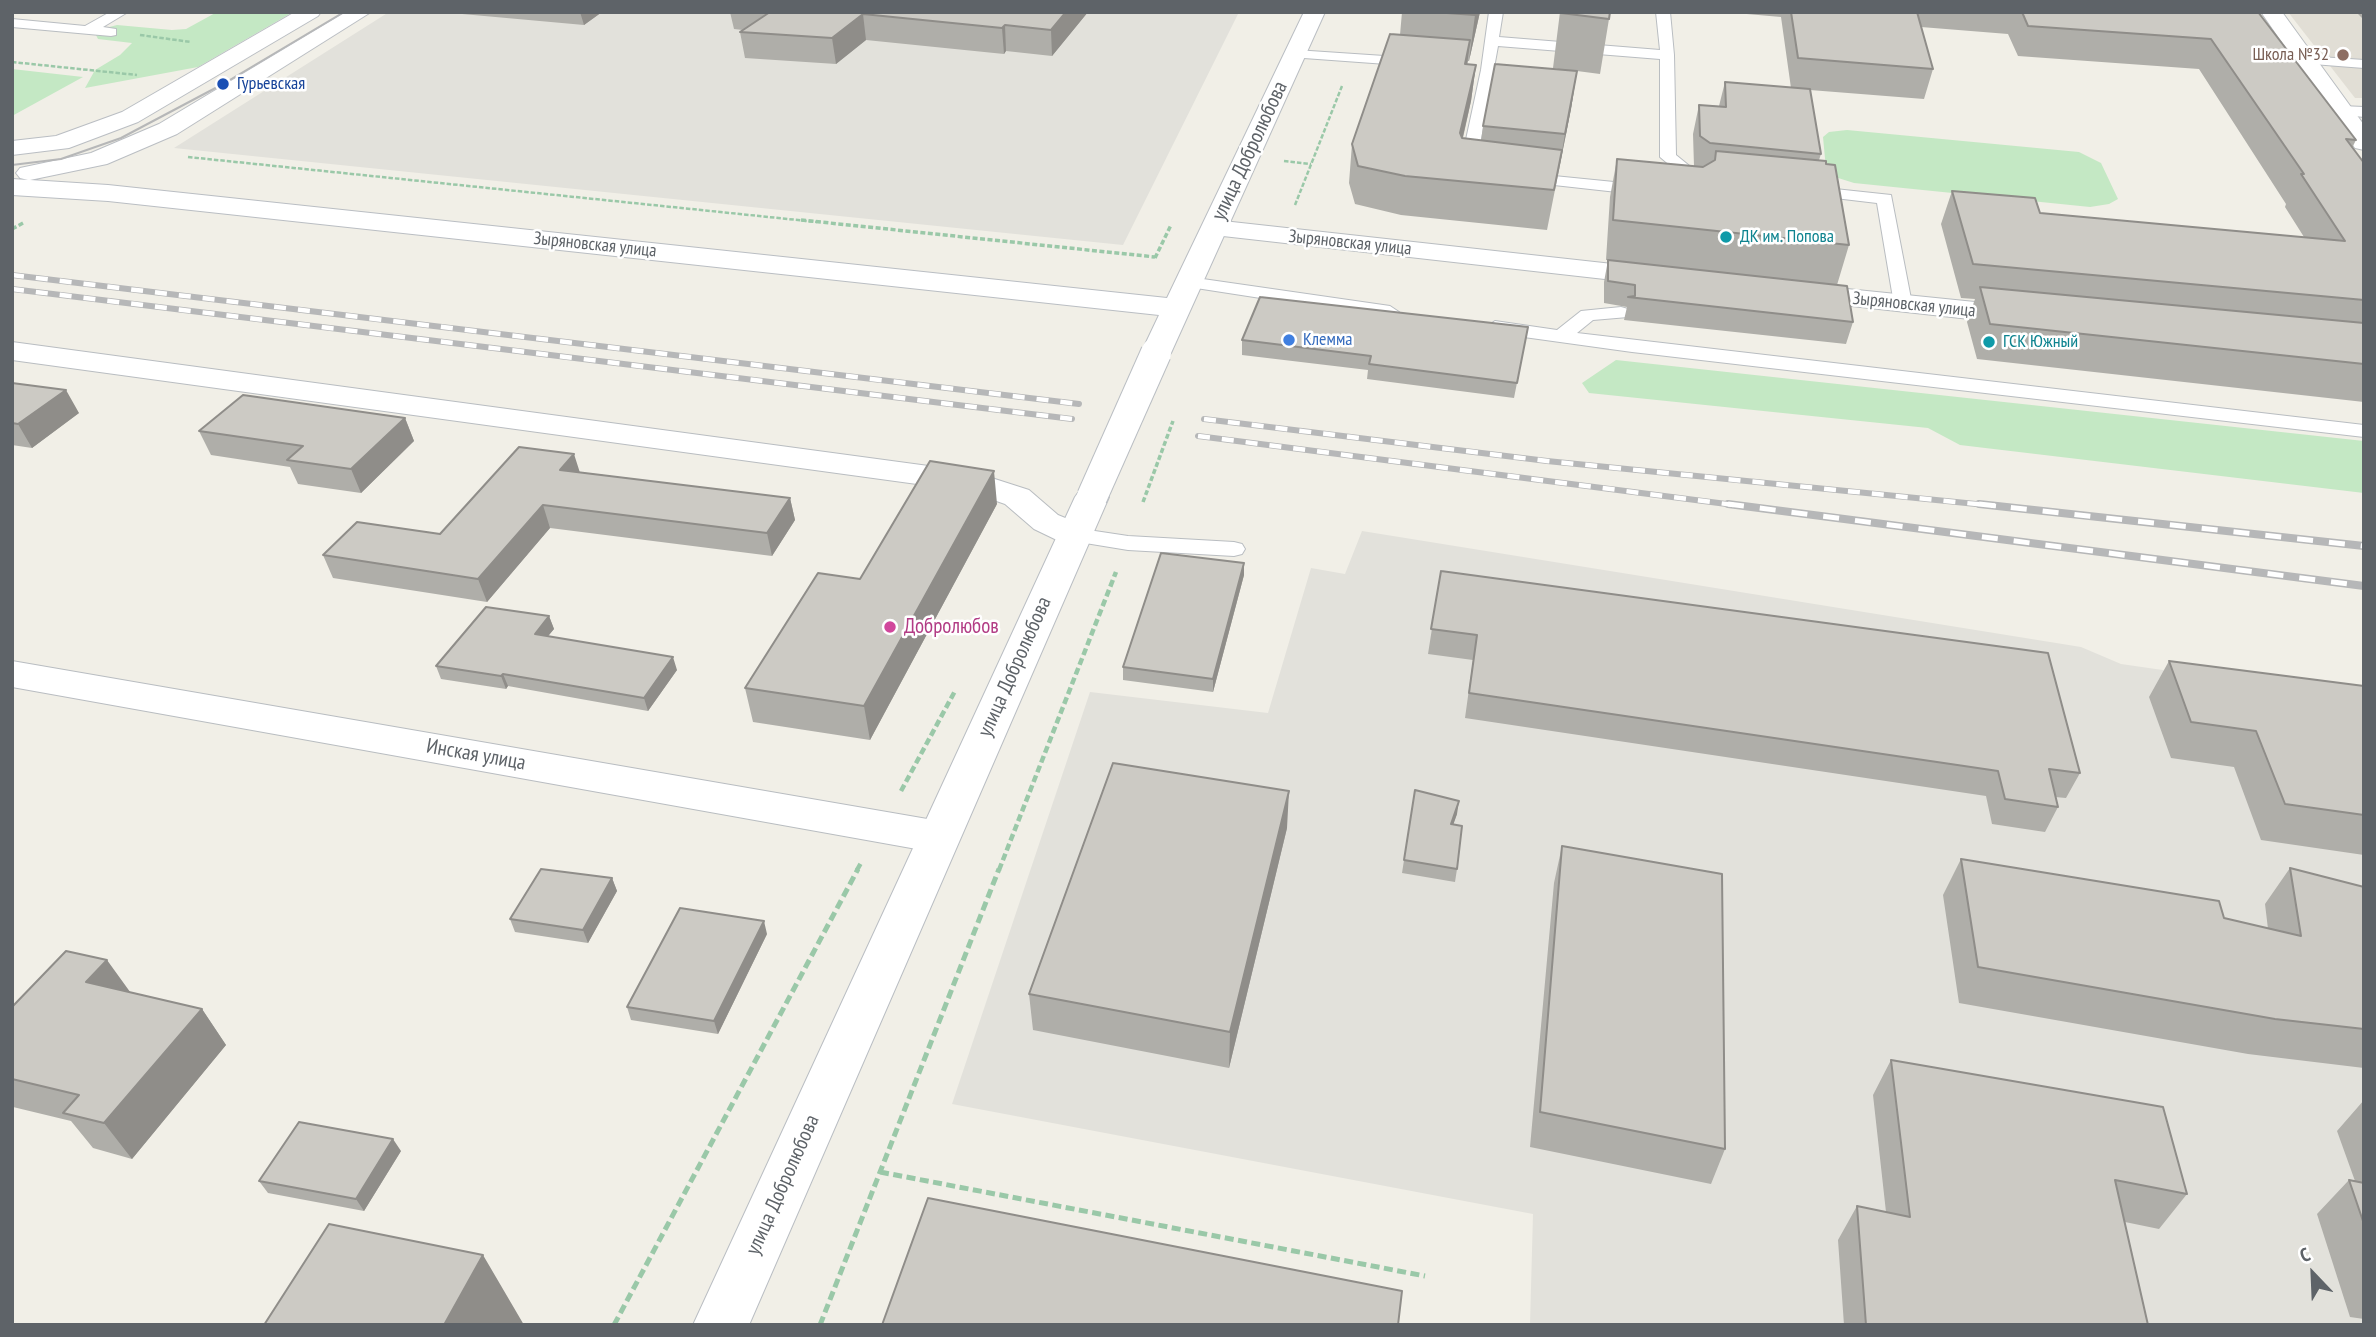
<!DOCTYPE html>
<meta charset="utf-8">
<style>
body{margin:0}
#map{position:relative;width:2376px;height:1337px;overflow:hidden;background:#f1efe7;font-family:"PT Sans Narrow",sans-serif}
canvas{display:block}
.frame{position:absolute;inset:0;border:14px solid #5e6368;pointer-events:none}
.north{position:absolute;left:2278px;top:1239px;width:70px;height:70px;-webkit-text-stroke:5px #fff;paint-order:stroke;rotate:337deg;font-size:19px;font-weight:700;line-height:28px;text-align:center;color:#5e6368}
.north::after{content:'';display:block;margin:auto;width:24px;height:32px;background:#5e6368;clip-path:polygon(50% 0,100% 100%,50% 72%,0 100%)}
</style>
<div id="map">
<canvas width="2376" height="1337"></canvas>
<div class="frame"></div>
<div class="north">С</div>
</div>
<script>
const ctx = document.querySelector('canvas').getContext('2d');
ctx.lineJoin = 'round';
function fill(path, color) { ctx.fillStyle = color; ctx.fill(path, 'evenodd'); }
const poly = rows => new Path2D(rows.map(r => 'M' + r).join(''));
function trace(path, color, width, dash) { ctx.strokeStyle = color; ctx.lineWidth = width; ctx.lineCap = dash ? 'butt' : 'round'; ctx.setLineDash(dash || []); ctx.stroke(path); }
function drawText(font, color, halo, rows, align = 'center') {
  ctx.font = font + ' "PT Sans Narrow",sans-serif'; ctx.lineWidth = 5; ctx.setLineDash([]); ctx.textBaseline = 'middle'; ctx.strokeStyle = halo; ctx.fillStyle = color; for (const [text, x, y, turn = 0] of rows) {
    ctx.save(); ctx.translate(x, y); ctx.rotate((+turn || 0) * Math.PI / 180); ctx.textAlign = isNaN(turn) ? turn : align; if (halo) ctx.strokeText(text, 0, 0); ctx.fillText(text, 0, 0); ctx.restore();
  }
}
const industrial = poly([
 [389,12,1239,12,1123,245,174,148],
 [1362,531,2081,647,2121,664,2364,699,2364,1325,1530,1325,1533,1214,952,1104,1090,692,1268,713,1311,568,1345,574]
]);
const education = poly([
 [2288,12,2364,12,2364,98,2355,98]
]);
const green = poly([
 [217,12,293,12,198,67,85,88,95,70,120,55,132,43,98,39,94,31,117,25,172,30,186,29],
 [12,69,83,77,12,116],
 [1847,130,2079,152,2101,163,2118,199,2109,204,2090,207,1854,183,1835,177,1826,169,1823,137,1829,132],
 [1616,360,2364,441,2364,493,1960,445,1928,428,1589,393,1582,383]
]);
const pathFar3 = poly([
 [140,35,191,42],
 [12,62,137,75],
 [188,157,817,222],
 [1284,161,1311,164],
 [1295,205,1342,86]
]);
const pathFar2 = poly([
 [801,220,1155,257],
 [12,229,25,222],
 [1155,258,1171,225]
]);
const pathFar1 = poly([
 [901,791,955,691],
 [857,870,861,863],
 [999,870,1116,572]
]);
const path = poly([
 [880,1172,1425,1276],
 [614,1325,858,869],
 [820,1325,999,869]
]);
const lane = poly([
 [110,12,128,12,103,27,116,29,116,35,111,36,12,27,12,19,85,26,110,12],
 [1489,12,1503,12,1499,37,1660,50,1656,12,1670,12,1674,55,1676,155,1703,177,1705,180,1703,183,1691,183,1660,157,1660,59,1498,46,1475,172,1467,177,1461,175,1459,172,1481,70,1489,12],
 [1295,50,1414,58,1421,62,1414,66,1290,57,1288,54,1295,50],
 [2305,56,2364,60,2364,68,2300,63,2300,57,2305,56],
 [2341,106,2364,107,2364,117,2336,114,2333,111,2336,108,2341,106],
 [1524,173,1644,185,1652,190,1644,195,1518,181,1516,178,1524,173],
 [1807,186,1891,195,1912,304,1909,308,1897,308,1894,304,1877,203,1801,194,1799,191,1801,188,1807,186],
 [1189,277,1390,306,1399,312,1390,318,1183,286,1180,282,1183,278,1189,277],
 [1621,307,1628,309,1630,313,1628,317,1593,320,1577,333,2364,425,2364,437,1632,352,1495,333,1486,327,1495,321,1557,330,1581,311,1621,307],
 [1075,528,1128,536,1234,542,1242,544,1245,549,1242,554,1234,556,1128,550,1067,540,1064,535,1067,530,1075,528]
]);
const street = poly([
 [2261,12,2282,12,2364,125,2364,150,2355,148,2261,12],
 [1214,220,1658,269,1668,271,1672,277,1668,283,1658,285,1205,234,1201,228,1205,222,1214,220],
 [1798,284,2024,307,2034,310,2039,316,2034,322,2024,325,1788,299,1784,293,1788,287,1798,284],
 [12,342,973,472,1029,490,1058,515,1087,527,1092,535,1087,543,1075,546,1063,543,1034,529,1005,504,968,491,12,360,12,342],
 [12,661,939,821,954,826,960,837,954,848,939,853,12,687,12,661]
]);
const secondary = poly([
 [295,12,321,12,318,16,138,122,69,148,12,155,12,141,56,136,122,112,295,12],
 [346,12,371,12,177,134,107,164,30,180,108,185,1167,298,1304,12,1325,12,1171,353,1167,359,1156,362,1145,359,1141,353,1159,315,108,201,12,195,12,179,28,180,20,178,16,173,20,168,91,153,159,124,346,12],
 [1092,487,1104,490,1109,497,749,1325,693,1325,1075,497,1080,490,1092,487]
]);
const tram = poly([
 [12,165,61,159,121,138,223,84,344,12]
]);
const railFar1 = poly([
 [12,275,1079,404],
 [12,289,1072,419],
 [1204,419,1547,461,1996,506],
 [1198,436,1742,506]
]);
const rail = poly([
 [1728,504,2364,586],
 [1979,504,2364,546]
]);
const pathBridge = poly([
 [1143,502,1173,421]
]);
const secondaryBridge = poly([
 [1092,497,1156,353]
]);
const wall = poly([
 [440,12,602,12,584,25],
 [730,12,1088,12,1052,56,1006,51,1004,54,866,40,836,64,745,58,740,32,743,30,734,29],
 [1402,12,1480,12,1469,61,1468,61,1467,64,1476,65,1471,101,1463,138,1481,141,1483,126,1564,70,1553,68,1560,12,1609,19,1600,74,1577,71,1571,109,1547,230,1401,215,1355,204,1349,183,1352,144,1400,35],
 [1724,12,2258,12,2356,140,2352,148,2364,163,2364,402,1977,359,1967,322,1975,299,1961,298,1941,224,1952,191,2040,213,2304,237,2285,207,2286,204,2199,69,2018,56,2008,34,1921,27,1933,69,1924,99,1810,90,1821,154,1819,160,1849,245,1837,285,1853,322,1846,344,1624,320,1627,307,1604,303,1604,282,1608,260,1606,260,1610,197,1617,159,1694,166,1693,134,1699,105,1719,106,1725,82,1791,88,1781,17],
 [2356,12,2364,12,2364,20],
 [1242,340,1525,342,1514,398,1367,379,1368,370,1242,355],
 [12,383,79,413,32,448,12,445],
 [405,418,414,441,361,493,298,484,290,467,211,455,199,431],
 [579,472,790,498,795,520,772,556,550,528,487,602,333,578,323,555,440,534],
 [997,504,870,740,753,722,745,688,860,579],
 [1244,563,1244,575,1213,692,1123,680,1123,667],
 [1441,571,2080,773,2066,798,2055,797,2058,807,2045,832,1992,824,1986,796,1465,718,1473,660,1428,654],
 [549,616,554,629,548,636,677,670,648,711,508,686,506,689,441,679,436,666],
 [2169,661,2364,686,2364,855,2261,840,2234,767,2171,758,2149,697],
 [1415,790,1457,814,1453,824,1457,869,1455,882,1402,873],
 [1287,828,1229,1068,1033,1030,1029,994],
 [1562,846,1725,1149,1711,1184,1530,1147,1554,883],
 [1961,859,2268,929,2265,904,2290,868,2364,887,2364,1068,2248,1054,1959,1003,1943,895],
 [612,878,617,891,588,943,515,932,510,919],
 [767,934,718,1034,631,1020,627,1007],
 [130,993,202,1009,226,1045,132,1159,93,1148,71,1121,13,1107,12,1108,12,1007],
 [1891,1060,2187,1194,2159,1229,2125,1222,2148,1325,1844,1325,1838,1240,1857,1206,1886,1212,1873,1095],
 [2364,1100,2364,1319,2350,1317,2317,1214,2349,1180,2355,1181,2337,1131],
 [401,1151,364,1211,268,1193,259,1181]
]);
const shadedWall = poly([
 [580,12,602,12,584,25],
 [1066,12,1088,12,1052,56,1051,30],
 [1475,12,1480,12,1469,61,1475,15],
 [863,14,866,40,836,64,832,38],
 [1005,25,1006,51,1004,54,1002,28],
 [1470,40,1466,75,1465,64],
 [1476,65,1471,101,1455,171,1460,133],
 [1577,71,1571,109,1558,174,1565,134],
 [66,390,79,413,32,448,18,424],
 [405,418,414,441,361,493,351,469],
 [574,454,581,476,560,470],
 [994,471,997,504,870,740,864,706],
 [790,498,795,520,772,556,767,533],
 [543,505,550,528,487,602,478,579],
 [1244,563,1244,575,1213,692,1213,679],
 [549,616,554,629,539,647,535,634],
 [673,657,677,670,648,711,644,698],
 [503,674,508,686,506,689,501,676],
 [1289,791,1287,828,1229,1068,1230,1032],
 [1459,801,1457,814,1449,837,1451,824],
 [612,878,617,891,588,943,583,930],
 [764,921,767,934,718,1034,714,1021],
 [107,960,133,996,86,982],
 [202,1009,226,1045,132,1159,104,1123],
 [393,1139,401,1151,364,1211,356,1199],
 [483,1255,524,1325,444,1325]
]);
const building = poly([
 [770,12,1066,12,1051,30,1005,25,1002,28,863,14,832,38,740,32,770,12],
 [1433,12,1475,12,1475,15,1433,12],
 [1561,12,1610,12,1609,19,1561,13,1561,12],
 [1791,12,1917,12,1933,69,1798,58,1791,12],
 [2022,12,2258,12,2356,140,2346,139,2364,163,2364,300,1973,264,1952,191,2035,198,2040,213,2345,241,2301,174,2304,174,2211,39,2028,26,2022,12],
 [1390,34,1470,40,1465,64,1476,65,1460,133,1462,138,1562,150,1554,190,1405,176,1358,166,1352,144,1390,34],
 [1495,64,1577,71,1565,134,1483,126,1495,64],
 [1725,82,1810,89,1821,154,1710,143,1700,136,1699,105,1726,107,1725,82],
 [1716,151,1826,161,1826,164,1835,165,1849,245,1613,220,1617,159,1703,167,1715,160,1716,151],
 [1608,260,1847,286,1853,322,1628,297,1635,296,1635,285,1608,281,1608,260],
 [1980,287,2364,323,2364,364,1990,324,1980,287],
 [1260,297,1528,327,1517,383,1369,364,1371,356,1242,340,1260,297],
 [12,383,66,390,18,424,12,423,12,383],
 [243,395,405,418,351,469,287,460,303,446,199,431,243,395],
 [519,447,574,454,560,470,790,498,767,533,543,505,478,579,323,555,357,522,440,534,519,447],
 [930,461,994,471,864,706,745,688,818,573,860,579,930,461],
 [1161,553,1244,563,1213,679,1123,667,1161,553],
 [1441,571,2048,653,2080,773,2049,769,2058,807,2005,799,1998,771,1469,693,1477,635,1431,629,1441,571],
 [486,607,549,616,535,634,673,657,644,698,503,674,501,676,436,666,486,607],
 [2169,661,2364,686,2364,815,2285,804,2256,731,2191,722,2169,661],
 [1113,763,1289,791,1230,1032,1029,994,1113,763],
 [1415,790,1459,801,1451,824,1462,826,1457,869,1404,860,1415,790],
 [1562,846,1722,874,1725,1149,1540,1112,1562,846],
 [1961,859,2219,901,2224,918,2301,936,2290,868,2364,887,2364,1029,2275,1019,1978,967,1961,859],
 [541,869,612,878,583,930,510,919,541,869],
 [680,908,764,921,714,1021,627,1007,680,908],
 [66,951,107,960,86,982,202,1009,104,1123,63,1113,79,1095,12,1079,12,1007,66,951],
 [1891,1060,2163,1107,2187,1194,2115,1180,2148,1325,1866,1325,1857,1206,1910,1217,1891,1060],
 [299,1122,393,1139,356,1199,259,1181,299,1122],
 [2349,1180,2364,1183,2364,1224,2349,1180],
 [928,1198,1402,1291,1398,1325,882,1325,928,1198],
 [329,1224,483,1255,444,1325,264,1325,329,1224]
]);
const markers = [
 [2343,55,7,"#8d6e63"],
 [223,84,7,"#1a4fb4"],
 [1726,237,7,"#0f9aa8"],
 [1289,340,7,"#3f7fe0"],
 [1989,342,7,"#0f9aa8"],
 [890,627,7,"#d1479c"]
];
const farEducationnames = [
 ["Школа №32",2329,55]
];
const farTransitnames = [
 ["Гурьевская",237,84]
];
const farCulturenames = [
 ["ДК им. Попова",1740,237],
 ["ГСК Южный",2003,342]
];
const farStreetnames = [
 ["Зыряновская улица",1350,243,6],
 ["Зыряновская улица",595,245,6],
 ["Зыряновская улица",1914,305,6]
];
const farShopnames = [
 ["Клемма",1303,340]
];
const streetNames = [
 ["улица Добролюбова",1250,151,-65],
 ["улица Добролюбова",1015,667,-66],
 ["Инская улица",476,755,10],
 ["улица Добролюбова",783,1185,-66]
];
const hotelNames = [
 ["Добролюбов",904,627]
];
fill(industrial, '#e2e1db');
fill(education, '#e1ded5');
fill(green, '#c4e8c4');
trace(lane, '#b9bdc1', 2);
trace(street, '#b9bdc1', 2);
trace(secondary, '#babec3', 2);
trace(pathFar3, '#9ac8a8', 2.5, [4.5, 2]);
trace(pathFar2, '#9ac8a8', 3.5, [5, 2.5]);
trace(pathFar1, '#9ac8a8', 4.5, [7, 3.5]);
trace(path, '#9ac8a8', 5, [9, 4.5]);
fill(lane, '#fff');
fill(street, '#fff');
fill(secondary, '#fff');
trace(tram, '#b6b7b8', 2);
trace(railFar1, '#b6b7b8', 6);
trace(rail, '#b6b7b8', 8);
trace(railFar1, '#fff', 4.5, [12]);
trace(rail, '#fff', 5, [16]);
trace(secondaryBridge, '#babec3', 32, []);
trace(pathBridge, '#9ac8a8', 3.5, [5, 2.5]);
trace(secondaryBridge, '#fff', 30);
fill(wall, '#afaea9');
fill(shadedWall, '#8f8d89');
fill(building, '#cccac4');
trace(building, '#8f8d89', 2);
for (const [x, y, r, color] of markers) { const dot = new Path2D(); dot.arc(x, y, r, 0, 2 * Math.PI); ctx.fillStyle = color; ctx.fill(dot); trace(dot, '#fff', 2.5); }
drawText('18px', '#785e54', '#fff', farEducationnames, 'right');
drawText('18px', '#164399', '#fff', farTransitnames, 'left');
drawText('18px', '#0d838f', '#fff', farCulturenames, 'left');
drawText('18px', '#5e6368', '#fff', farStreetnames);
drawText('18px', '#366cbe', '#fff', farShopnames, 'left');
drawText('21px', '#5e6368', '#fff', streetNames);
drawText('21px', '#b23c85', '#fff', hotelNames, 'left');
</script>
